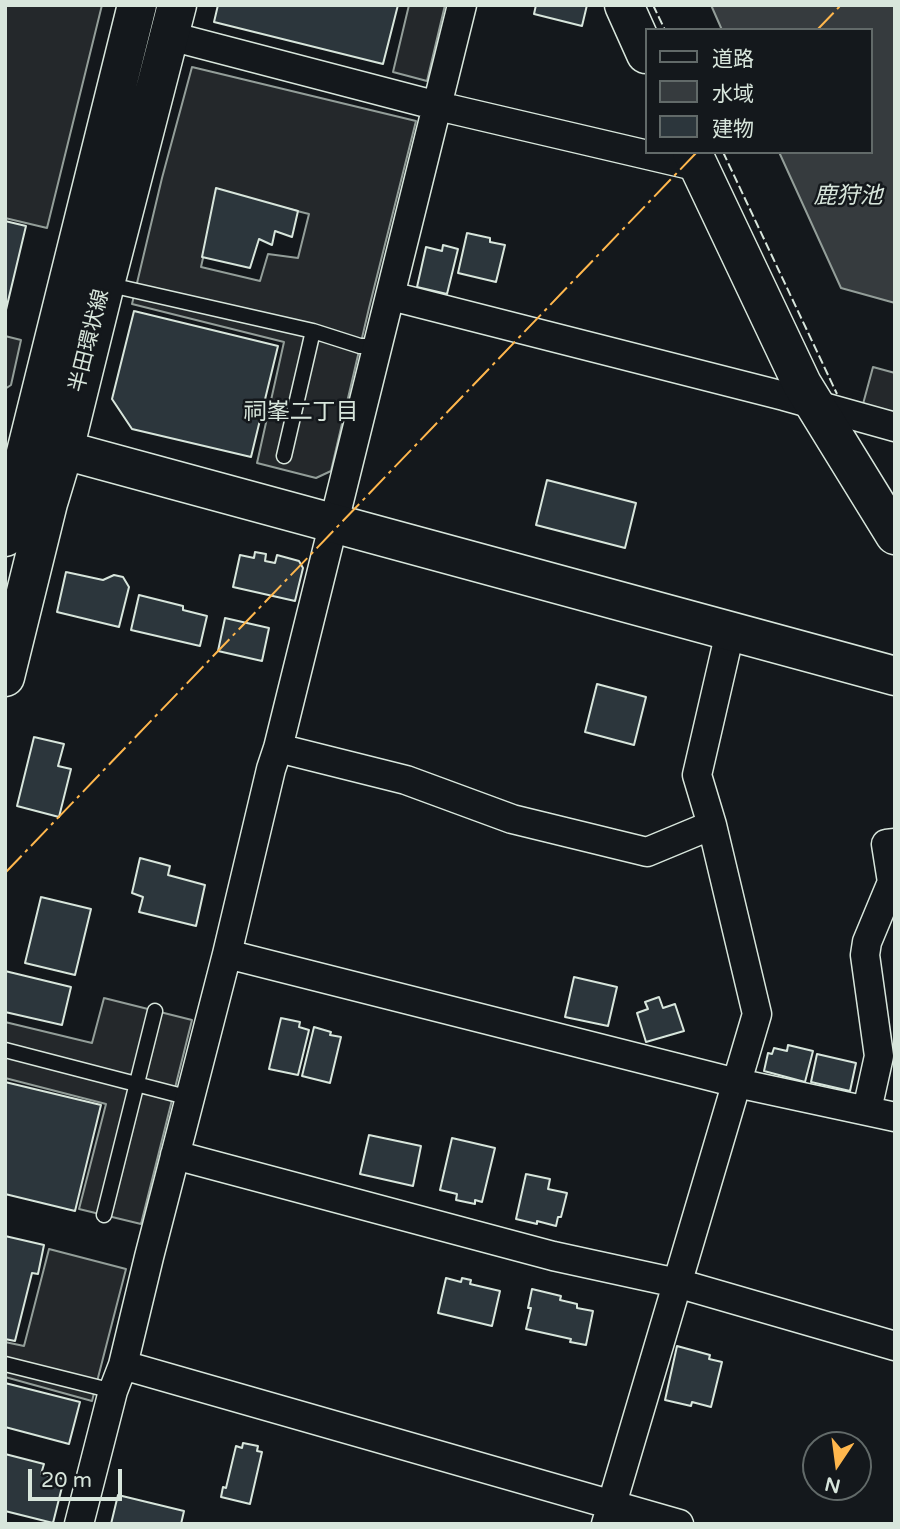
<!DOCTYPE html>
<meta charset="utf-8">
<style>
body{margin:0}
#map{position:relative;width:900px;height:1529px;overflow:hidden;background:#14181c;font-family:"Varela Round","Noto Sans JP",sans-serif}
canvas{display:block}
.frame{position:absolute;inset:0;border:7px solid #d8e6dc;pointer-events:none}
.legend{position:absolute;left:645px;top:28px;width:228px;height:126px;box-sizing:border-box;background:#14181c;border:2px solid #626a69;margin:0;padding:9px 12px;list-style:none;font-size:21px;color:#d8e6dc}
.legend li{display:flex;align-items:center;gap:14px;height:35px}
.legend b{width:35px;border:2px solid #626a69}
.north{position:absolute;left:802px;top:1431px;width:70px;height:70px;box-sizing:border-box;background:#14181c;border:2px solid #626a69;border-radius:50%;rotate:193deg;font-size:19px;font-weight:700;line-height:28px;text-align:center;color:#d8e6dc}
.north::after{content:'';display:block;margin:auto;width:24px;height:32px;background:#ffb74d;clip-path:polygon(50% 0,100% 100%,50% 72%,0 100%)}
.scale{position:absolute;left:28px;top:1469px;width:94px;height:32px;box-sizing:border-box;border:4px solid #d8e6dc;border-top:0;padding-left:9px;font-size:21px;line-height:24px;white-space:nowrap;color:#d8e6dc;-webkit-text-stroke:5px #14181c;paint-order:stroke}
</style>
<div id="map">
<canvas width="900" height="1529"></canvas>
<div class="frame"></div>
<ul class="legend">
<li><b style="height:9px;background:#14181c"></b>道路</li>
<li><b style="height:19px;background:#363b3e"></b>水域</li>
<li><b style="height:19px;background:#2c363c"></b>建物</li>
</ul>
<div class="north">N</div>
<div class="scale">20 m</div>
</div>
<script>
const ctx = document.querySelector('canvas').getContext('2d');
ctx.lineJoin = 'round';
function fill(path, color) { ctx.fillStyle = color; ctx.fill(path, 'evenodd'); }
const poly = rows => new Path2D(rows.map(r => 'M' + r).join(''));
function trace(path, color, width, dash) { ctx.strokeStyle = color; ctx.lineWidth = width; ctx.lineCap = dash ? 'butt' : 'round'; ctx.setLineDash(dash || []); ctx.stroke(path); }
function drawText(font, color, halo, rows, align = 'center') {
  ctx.font = font + ' "Varela Round","Noto Sans JP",sans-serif'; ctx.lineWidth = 5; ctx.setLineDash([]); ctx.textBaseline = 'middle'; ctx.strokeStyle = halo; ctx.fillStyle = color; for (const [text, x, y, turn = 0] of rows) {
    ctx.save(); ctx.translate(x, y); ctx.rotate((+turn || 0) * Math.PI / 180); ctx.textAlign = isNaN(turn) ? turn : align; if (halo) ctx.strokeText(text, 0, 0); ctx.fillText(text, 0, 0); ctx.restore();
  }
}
const parking = poly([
 [5,5,102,5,47,228,5,218,5,5],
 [409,5,445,5,427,81,393,72,409,5],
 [192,67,416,121,369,308,331,471,316,478,257,463,284,342,132,304,162,178,192,67],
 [218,191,309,214,298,258,268,254,260,281,201,267,218,191],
 [5,336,21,340,11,385,5,389,5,336],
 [873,367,895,373,895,413,863,404,873,367],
 [104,998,192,1020,141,1224,79,1209,106,1104,5,1078,5,1022,92,1043,104,998],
 [49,1249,126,1269,92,1401,5,1377,5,1342,24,1346,49,1249]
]);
const water = poly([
 [711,5,895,5,895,303,841,288,779,152,870,152,870,30,722,30,711,5]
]);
const building = poly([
 [218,5,398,5,383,64,214,22,218,5],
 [536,5,587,5,582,26,534,14,536,5],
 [216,188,298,211,292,237,275,231,272,245,259,239,250,268,202,257,216,188],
 [5,221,26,226,5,314,5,221],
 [467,233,490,238,490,242,505,245,496,282,458,273,467,233],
 [443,245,458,249,447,294,417,287,426,247,442,251,443,245],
 [134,311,278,346,251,457,132,429,112,399,134,311],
 [547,480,636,503,625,548,536,525,547,480],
 [255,552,266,554,265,561,275,563,277,555,299,561,303,568,295,601,233,587,240,555,254,558,255,552],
 [66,572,103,580,114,575,123,577,129,587,119,627,57,612,66,572],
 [139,595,183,606,183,610,207,616,200,646,131,630,139,595],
 [225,618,269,628,262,661,218,651,225,618],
 [597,684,646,697,634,745,585,732,597,684],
 [34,737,64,744,58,766,71,769,59,817,17,806,34,737],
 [140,858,170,866,168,875,205,885,196,926,139,912,143,897,132,893,140,858],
 [41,897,91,909,75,975,25,963,41,897],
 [5,971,71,987,62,1025,5,1012,5,971],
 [574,977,617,987,608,1026,565,1017,574,977],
 [659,997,663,1008,675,1004,684,1031,646,1042,637,1013,648,1009,645,1002,659,997],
 [281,1018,300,1022,299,1027,309,1030,298,1075,269,1069,281,1018],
 [314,1027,331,1032,330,1035,341,1037,330,1083,302,1076,314,1027],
 [788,1045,813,1051,805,1082,764,1071,768,1053,772,1054,774,1048,787,1051,788,1045],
 [817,1054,856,1063,850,1091,811,1082,817,1054],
 [5,1082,101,1105,75,1211,5,1194,5,1082],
 [369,1135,421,1146,413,1186,360,1174,369,1135],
 [452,1138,495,1148,482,1202,475,1200,475,1204,456,1200,457,1194,440,1190,452,1138],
 [526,1174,550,1179,548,1189,567,1193,561,1217,558,1217,556,1226,537,1221,537,1224,516,1219,526,1174],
 [5,1236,44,1245,38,1274,32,1273,15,1341,5,1339,5,1236],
 [446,1278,461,1282,462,1278,471,1280,470,1284,500,1291,492,1326,438,1313,446,1278],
 [532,1289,561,1296,560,1300,577,1304,577,1308,593,1311,586,1345,570,1342,571,1339,526,1329,531,1308,528,1308,532,1289],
 [677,1346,710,1355,709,1359,722,1362,711,1407,692,1402,691,1406,665,1400,677,1346],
 [5,1383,80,1402,69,1444,5,1427,5,1383],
 [243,1443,258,1446,257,1451,262,1452,250,1504,221,1497,223,1487,226,1488,236,1446,242,1448,243,1443],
 [5,1454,44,1464,41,1474,64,1479,53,1523,5,1511,5,1454],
 [118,1495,184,1511,181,1524,111,1524,118,1495]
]);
const lane = poly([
 [106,284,313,331,360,346,376,346],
 [284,456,313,331],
 [5,1050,190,1098],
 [104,1215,155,1011],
 [5,1364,113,1391]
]);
const street = poly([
 [170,36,438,106,699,167],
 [391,296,784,396,895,427],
 [278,748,406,780,512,819,647,852,712,825],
 [227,954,737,1083,895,1117],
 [867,1110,879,1056,865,955,867,942,892,882,886,844,895,843],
 [175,1155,553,1256,677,1283,895,1346],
 [123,1365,679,1524],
 [79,1524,113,1391,123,1365,149,1257,227,954,271,769,278,748,462,5],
 [606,1524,757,1014,712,825,697,775,730,632]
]);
const secondary = poly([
 [624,5,646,54],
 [692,152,802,384,895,535],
 [64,450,895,676],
 [5,537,137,5],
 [5,677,48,503,64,450,105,284,177,5]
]);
const fence = poly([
 [653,5,665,30],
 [723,152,837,394]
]);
const power = poly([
 [817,30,841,5],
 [5,873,697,152]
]);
const streetNames = [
 ["半田環状線",90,341,-76]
];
const waterNames = [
 ["鹿狩池",848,197]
];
const neighbourhoodNames = [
 ["祠峯二丁目",301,413]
];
fill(parking, '#24282b');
trace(parking, '#939e99', 2);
fill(water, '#363b3e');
trace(water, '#939e99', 2);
fill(building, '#2c363c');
trace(building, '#d8e6dc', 2);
trace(lane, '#d8e6dc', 17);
trace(street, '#d8e6dc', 31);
trace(secondary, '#d8e6dc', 41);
trace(lane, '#14181c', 14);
trace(street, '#14181c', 28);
trace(secondary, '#14181c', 38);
trace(fence, '#d8e6dc', 2, [9, 3.5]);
trace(power, '#ffb74d', 2, [24, 5, 3.5, 5]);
drawText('21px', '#d8e6dc', '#14181c', streetNames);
drawText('italic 23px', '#d8e6dc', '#14181c', waterNames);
drawText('23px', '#d8e6dc', '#14181c', neighbourhoodNames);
</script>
